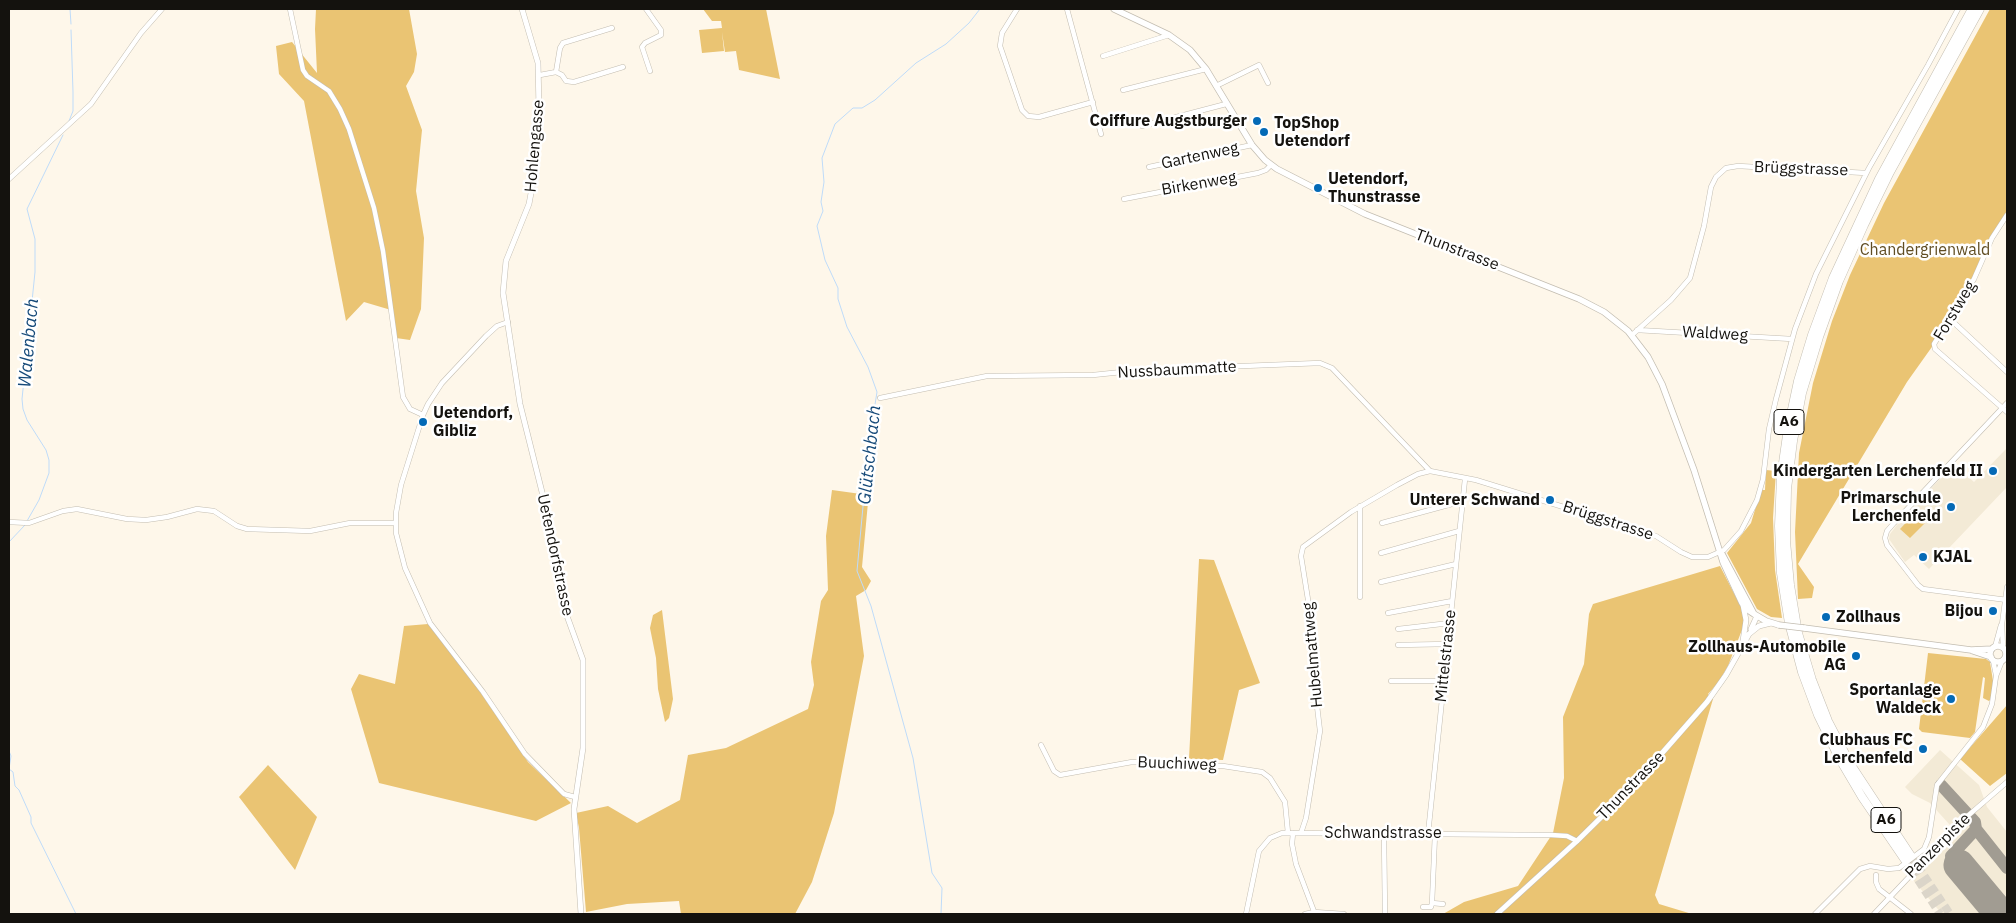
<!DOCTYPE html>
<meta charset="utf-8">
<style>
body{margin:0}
#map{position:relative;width:2016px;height:923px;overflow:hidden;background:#fef7ea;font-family:"IBM Plex Sans",sans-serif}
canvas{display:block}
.frame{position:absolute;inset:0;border:10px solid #14120e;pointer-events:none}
</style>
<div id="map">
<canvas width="2016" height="923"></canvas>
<div class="frame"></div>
</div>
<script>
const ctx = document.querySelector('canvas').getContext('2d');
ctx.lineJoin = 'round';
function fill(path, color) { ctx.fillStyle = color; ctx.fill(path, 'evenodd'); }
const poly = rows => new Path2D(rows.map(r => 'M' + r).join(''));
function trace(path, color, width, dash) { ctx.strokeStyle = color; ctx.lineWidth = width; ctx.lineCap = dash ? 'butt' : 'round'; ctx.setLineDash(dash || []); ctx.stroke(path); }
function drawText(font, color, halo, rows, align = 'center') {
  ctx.font = font + ' "IBM Plex Sans",sans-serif'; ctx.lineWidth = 5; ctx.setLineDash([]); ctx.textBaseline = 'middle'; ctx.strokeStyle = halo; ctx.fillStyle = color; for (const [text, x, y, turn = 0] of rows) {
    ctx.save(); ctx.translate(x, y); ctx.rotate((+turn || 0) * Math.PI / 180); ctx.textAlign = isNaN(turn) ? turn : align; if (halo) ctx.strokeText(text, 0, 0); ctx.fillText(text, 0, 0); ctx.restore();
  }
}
const built = poly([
 [2007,448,2007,487,1929,569,1914,555,1905,562,1889,539,1890,534,1897,525,1954,464,1974,482],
 [1940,750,1979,785,1987,807,2007,832,2007,914,1942,914,1913,880,1959,835,1930,803,1912,794,1905,787]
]);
const green = poly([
 [316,9,409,9,417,54,414,72,406,86,422,130,416,191,424,238,421,309,410,340,396,338,391,310,364,302,346,321,304,101,279,74,276,46,292,42,317,73,315,29],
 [703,9,766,9,780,79,739,70,736,51,725,52,722,32,724,51,702,53,699,30,722,28,721,21,712,21],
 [1990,9,2007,9,2007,215,2000,224,1977,274,1934,344,1907,382,1798,564,1814,587,1812,598,1798,599,1795,532,1799,453,1813,383,1832,321,1850,275,1884,203],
 [866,470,871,470,862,567,871,581,866,590,856,596,864,656,834,813,812,882,795,914,681,914,679,901,627,904,586,912,579,828,576,813,608,806,637,823,680,800,688,755,726,748,808,709,814,685,811,662,821,601,828,590,826,536,832,490,861,494],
 [1766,470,1776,471,1773,518,1775,570,1782,618,1771,617,1757,609,1727,553,1751,523,1761,490,1765,490],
 [1916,512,1926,522,1910,538,1900,529],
 [1199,559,1214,560,1260,683,1239,690,1223,760,1189,759],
 [1720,566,1743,611,1745,622,1728,666,1718,683,1708,694,1713,699,1655,895,1659,904,1692,914,1443,914,1464,902,1518,886,1553,833,1564,778,1563,717,1584,664,1589,614,1593,604],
 [662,610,673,699,669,718,665,722,658,689,656,658,650,628,653,615],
 [428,624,472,680,528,762,571,803,536,821,379,783,351,689,359,674,395,684,404,626],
 [1928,653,1986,659,1990,662,1993,681,1991,699,1989,701,1983,698,1985,678,1983,677,1975,732,1970,738,1922,732,1919,729],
 [2007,705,2007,773,1990,786,1960,759],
 [268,765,317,817,295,870,239,797]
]);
const stream = poly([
 [70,9,71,24],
 [69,121,73,111,73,92,71,30],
 [27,521,39,500,49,473,49,460,46,450,27,420,23,409,22,399,35,272,35,239,27,209,63,135],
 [9,542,25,525],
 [9,751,11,756,9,769,13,772,15,786,19,790,31,817,31,823,76,914],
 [941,914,942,888,932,873,913,758,871,606,857,571,869,442,877,392,868,367,847,327,838,299,838,288,825,260,817,226,823,211,821,202,824,182,822,158,835,124,853,108,862,108,875,100,916,63,946,44,969,23,980,9]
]);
const taxiway = poly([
 [1941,785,1975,822,1976,829,2007,868],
 [1959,865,1951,856,1976,829]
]);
const runway = poly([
 [1959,865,2000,914]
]);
const motorwayTunnel = poly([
 [1911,856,1950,914],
 [1905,860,1940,914]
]);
const minor = poly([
 [290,9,303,70,307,76,329,91,340,109,349,129,374,208,383,251,403,397,410,409,423,415],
 [646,9,661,30,661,35,645,43,642,47,650,71],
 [1017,9,1002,33,1000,46,1022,110,1028,116,1039,117,1093,102],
 [1067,9,1101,134],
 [1103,56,1169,35],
 [556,72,560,48,563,43,612,28],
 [540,75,556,72,562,75,566,81,574,82,623,67],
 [1216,86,1259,65,1268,83],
 [1123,90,1206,69],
 [1142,126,1226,104],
 [1149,167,1252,145],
 [9,179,91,104,141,33,162,9],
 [1124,199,1258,173,1266,170,1271,165],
 [2007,215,1992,238,1974,279,1934,344,1935,349,2007,412],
 [1950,319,2007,372],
 [508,322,497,326,486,336,442,383,428,404,423,415,401,485,396,513,396,533,405,568,430,623,483,692,525,754,564,794,575,797],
 [1637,330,1792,339],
 [1632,335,1671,300,1690,278,1704,226,1711,187,1716,177,1726,168,1738,166,1866,173],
 [880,398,987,376,1093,375,1141,370,1320,363,1332,368,1430,471],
 [2007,403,1894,523,1887,531,1885,538,1887,545,1918,585,1923,589,2007,600],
 [9,522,29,523,63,511,77,509,127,519,146,520,167,517,197,509,214,511,237,526,247,529,310,531,350,523,395,523],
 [1382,523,1463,501],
 [1381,553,1459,531],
 [1381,582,1456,564],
 [1360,597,1360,506],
 [1388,613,1452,601],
 [1398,629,1450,623],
 [1398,645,1448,644],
 [1995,647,2001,625],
 [2003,648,2002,624,2007,587],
 [1993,660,1996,675],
 [1391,681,1444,681],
 [1041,745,1054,771,1060,775,1132,762,1223,766,1262,772,1270,778,1285,802,1288,833],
 [1293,833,1292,844,1296,864,1315,914],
 [1301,833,1306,818,1320,731,1313,672,1310,612,1301,556,1303,547,1351,512,1397,485,1418,474,1430,471,1476,480,1638,530,1656,536,1681,552,1692,557,1708,557,1724,550,1741,531,1757,500,1763,479,1769,429,1776,399,1795,329,1816,274,1869,168,1928,65,1958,9],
 [1384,834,1385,914],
 [1428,834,1465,479],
 [1876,875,1876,882,1879,889,1911,914],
 [1432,903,1443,904],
 [1423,907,1431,907,1432,903,1435,834],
 [1246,914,1259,851,1270,838,1282,833,1551,835,1567,836,1577,841],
 [1305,914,1314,912,1344,914],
 [1815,914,1860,869,1870,866,1888,869,1899,868,1924,849,1929,837,1937,785,1983,727,1992,704,1996,676,2002,661],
 [1874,914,1963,820,2007,782]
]);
const tertiary = poly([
 [522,9,538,63,539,109,534,177,529,204,506,261,503,293,520,404,549,520,563,605,583,660,583,748,574,809,581,914],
 [1743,605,1746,620,1743,641],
 [1751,629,1757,616],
 [1497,914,1577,841,1634,785,1707,702,1726,675,1749,634,1759,626,1771,623]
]);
const secondary = poly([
 [1114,9,1169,35,1190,50,1206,69,1252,145,1265,160,1277,169,1365,214,1579,299,1604,312,1628,331,1648,357,1662,384,1694,470,1723,562,1742,603,1748,610,1754,614],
 [1722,554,1754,614,1766,621,1779,625],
 [1804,628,1971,650,1992,649],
 '1990 654a8 8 0 1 1 16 0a8 8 0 1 1-16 0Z',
 [1973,651,1991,657]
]);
const motorway = poly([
 [1911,856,1851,765,1828,721,1812,680,1798,633,1790,585,1786,541,1787,489,1793,441,1802,393,1819,337,1839,281,1864,225,1890,172,1980,9],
 [1905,860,1862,797,1839,758,1818,715,1802,672,1789,623,1781,573,1779,526,1781,477,1788,428,1798,381,1812,335,1833,278,1879,179,1972,9]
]);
const secondaryBridge = poly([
 [1779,625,1804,628]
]);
const markers = [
 [1257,121,5,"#046ab6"],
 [1264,132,5,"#046ab6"],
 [1318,188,5,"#046ab6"],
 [423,422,5,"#046ab6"],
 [1993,471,5,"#046ab6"],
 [1550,500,5,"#046ab6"],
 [1951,507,5,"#046ab6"],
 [1923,557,5,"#046ab6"],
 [1993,611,5,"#046ab6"],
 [1826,617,5,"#046ab6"],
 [1856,656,5,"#046ab6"],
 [1951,699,5,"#046ab6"],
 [1923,749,5,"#046ab6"]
];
const shields = [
 [1789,422,30],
 [1886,820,30]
];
const shieldNames = [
 ["A6",1789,422],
 ["A6",1886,820]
];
const poiNames = [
 ["Coiffure Augstburger",1247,121],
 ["TopShop",1274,123,"left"],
 ["Uetendorf",1274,141,"left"],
 ["Uetendorf,",1328,179,"left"],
 ["Thunstrasse",1328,197,"left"],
 ["Uetendorf,",433,413,"left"],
 ["Gibliz",433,431,"left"],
 ["Kindergarten Lerchenfeld II",1983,471],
 ["Primarschule",1941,498],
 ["Lerchenfeld",1941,516],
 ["Unterer Schwand",1540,500],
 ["KJAL",1933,557,"left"],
 ["Bijou",1983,611],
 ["Zollhaus",1836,617,"left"],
 ["Zollhaus-Automobile",1846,647],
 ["AG",1846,665],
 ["Sportanlage",1941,690],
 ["Waldeck",1941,708],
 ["Clubhaus FC",1913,740],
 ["Lerchenfeld",1913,758]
];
const streetNames = [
 ["Hohlengasse",535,146,-85],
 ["Gartenweg",1200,156,-12],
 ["Brüggstrasse",1801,169,2],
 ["Birkenweg",1199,184,-10],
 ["Thunstrasse",1457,250,21],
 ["Forstweg",1955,311,-59],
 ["Waldweg",1715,334,3],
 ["Nussbaummatte",1177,370,-3],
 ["Brüggstrasse",1608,521,18],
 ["Uetendorfstrasse",555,555,78],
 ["Hubelmattweg",1313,655,-95],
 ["Mittelstrasse",1446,656,-84],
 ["Buuchiweg",1177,764,2],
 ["Thunstrasse",1631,786,-46],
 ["Schwandstrasse",1383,833],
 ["Panzerpiste",1938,846,-45]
];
const parkNames = [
 ["Chandergrienwald",1925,250]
];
const waterNames = [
 ["Walenbach",29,343,-85],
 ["Glütschbach",870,455,-84]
];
fill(built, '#f3ead6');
fill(green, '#eac473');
trace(stream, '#bedbf9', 1);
trace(taxiway, '#a19c92', 12);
trace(runway, '#a19c92', 31);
trace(motorwayTunnel, '#dbd5c9', 8, [8, 4]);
trace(minor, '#c3bdb1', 5.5);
trace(tertiary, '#c3bdb1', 6);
trace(secondary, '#c3bdb1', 7);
trace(motorway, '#c3bdb1', 9);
trace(minor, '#fff', 4.5);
trace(tertiary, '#fff', 5);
trace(secondary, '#fff', 5.5);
trace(motorway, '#fff', 8);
trace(secondaryBridge, '#c3bdb1', 7, []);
trace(secondaryBridge, '#fff', 5.5);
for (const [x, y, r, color] of markers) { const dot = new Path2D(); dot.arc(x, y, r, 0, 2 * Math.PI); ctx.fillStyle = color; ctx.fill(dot); trace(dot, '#fff', 2); }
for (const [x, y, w] of shields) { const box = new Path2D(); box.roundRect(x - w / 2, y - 12.5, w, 25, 4); ctx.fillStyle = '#fff'; ctx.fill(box); trace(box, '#14120e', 1); }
drawText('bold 15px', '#14120e', null, shieldNames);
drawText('bold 16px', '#14120e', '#fff', poiNames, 'right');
drawText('16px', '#14120e', '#fff', streetNames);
drawText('16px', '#604d23', '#fff', parkNames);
drawText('italic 18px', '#164a79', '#fff', waterNames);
</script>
